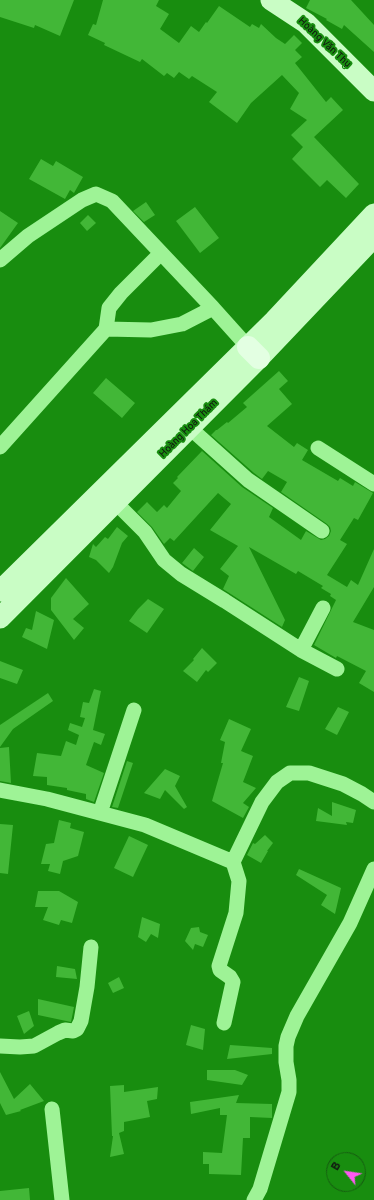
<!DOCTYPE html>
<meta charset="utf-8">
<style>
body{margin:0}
#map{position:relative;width:374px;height:1200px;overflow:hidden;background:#188d0f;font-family:Overpass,sans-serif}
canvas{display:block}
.north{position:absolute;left:326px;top:1152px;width:40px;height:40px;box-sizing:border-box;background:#188d0f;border:1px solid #155b10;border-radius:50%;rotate:300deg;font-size:11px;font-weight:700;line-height:16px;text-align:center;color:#111}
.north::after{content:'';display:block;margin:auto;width:14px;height:18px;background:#ff58f3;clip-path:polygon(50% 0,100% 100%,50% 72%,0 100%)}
</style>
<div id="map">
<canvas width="374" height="1200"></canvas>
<div class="north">B</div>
</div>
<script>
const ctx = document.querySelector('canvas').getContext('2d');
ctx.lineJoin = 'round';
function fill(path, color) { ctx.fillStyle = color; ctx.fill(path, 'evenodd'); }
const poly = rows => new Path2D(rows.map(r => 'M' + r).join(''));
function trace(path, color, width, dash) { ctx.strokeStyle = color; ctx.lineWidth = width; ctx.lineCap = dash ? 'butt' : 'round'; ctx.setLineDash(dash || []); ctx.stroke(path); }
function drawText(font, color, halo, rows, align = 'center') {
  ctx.font = font + ' Overpass,sans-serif'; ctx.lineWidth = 4; ctx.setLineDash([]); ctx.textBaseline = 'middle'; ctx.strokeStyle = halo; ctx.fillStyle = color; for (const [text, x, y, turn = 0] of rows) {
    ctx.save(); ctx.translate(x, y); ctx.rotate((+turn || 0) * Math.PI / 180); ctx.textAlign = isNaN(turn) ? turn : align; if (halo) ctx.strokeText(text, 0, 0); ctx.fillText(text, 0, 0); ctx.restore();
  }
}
const building = poly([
 [0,0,74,0,60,36,35,25,34,28,0,17],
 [103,0,159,0,156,6,169,14,160,29,179,43,191,26,199,32,206,22,207,23,219,6,250,27,252,24,259,28,261,24,276,38,285,44,294,35,302,43,295,50,302,57,295,63,326,102,331,97,343,110,314,137,359,184,346,198,327,180,320,187,292,159,303,147,291,135,307,120,290,109,299,93,282,75,251,103,237,123,209,102,217,92,192,76,189,79,179,72,174,78,167,73,164,76,142,59,140,62,104,45,105,43,88,35,93,24,96,25],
 [310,0,351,0,374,25,374,52,344,25,342,29,326,20,327,19,306,8],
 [41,159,53,166,56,161,83,177,74,193,70,190,65,199,29,179],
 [146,202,155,215,144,222,133,211],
 [195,207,219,238,200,253,176,221],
 [0,211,18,223,0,248],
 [88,215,96,223,87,231,80,223],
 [279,371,288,381,279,389,292,404,267,426,294,447,297,443,308,450,302,460,338,481,340,478,353,486,355,482,373,493,358,520,354,518,340,540,347,544,327,575,347,587,351,580,358,585,374,549,374,587,353,622,374,630,374,692,359,683,366,671,337,656,336,658,314,645,336,600,330,596,331,594,321,588,323,586,298,571,296,574,249,547,285,620,282,627,223,589,229,576,220,569,238,546,210,530,231,504,218,493,174,541,170,538,164,544,152,527,137,512,147,502,157,512,164,505,167,508,181,491,173,483,178,478,177,477,202,451,242,487,273,508,269,517,301,540,306,531,321,540,325,539,329,536,331,531,330,527,327,524,281,492,287,482,268,471,262,479,254,473,211,435,216,430,217,430,227,422,228,423,247,407,243,403],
 [106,378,135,403,122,418,93,393],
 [117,527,128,536,122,543,113,567,109,573,96,560,89,557,93,544,96,547,105,537,108,539],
 [194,548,204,557,193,571,182,563],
 [66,578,89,604,73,619,84,628,74,640,51,610,51,598],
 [148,599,164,609,147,633,129,621,138,609],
 [36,611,54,620,47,649,22,637,26,628,32,630],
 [202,648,217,663,208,672,206,670,197,682,183,671,194,660,193,659],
 [0,661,23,670,17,684,0,678],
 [299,677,309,681,299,711,286,707],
 [94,689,101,691,93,730,105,734,101,745,94,742,86,765,104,773,94,802,86,799,86,794,67,790,67,788,47,785,47,777,33,776,37,753,61,756,66,741,76,745,79,735,68,730,70,723,82,727,85,718,80,717,83,702,89,703],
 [48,693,53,701,13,729,0,747,0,725],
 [338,707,349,712,337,735,325,729],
 [229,719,251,729,241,751,253,756,243,782,256,788,243,803,249,807,243,818,212,801,223,763,221,763,225,742,220,740],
 [9,747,11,783,0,781,0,748],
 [127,761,133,763,118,808,112,807],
 [165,769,180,776,175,786,187,807,184,809,165,790,160,799,144,793],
 [332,802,356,810,353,823,346,822,347,825,316,821,318,808,332,816],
 [59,820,71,823,70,828,84,832,78,856,63,861,60,874,48,871,50,864,41,864,46,844,54,843],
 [0,824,13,825,8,874,0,873],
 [265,835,273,843,267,851,268,851,261,863,247,855,253,843,255,844],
 [129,836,148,845,133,877,114,868],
 [299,869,341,888,335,914,321,905,327,895,296,875],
 [38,891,59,891,78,902,72,923,61,920,59,925,43,920,48,907,35,907],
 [142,917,160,924,158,938,151,934,146,942,138,937],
 [199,927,200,932,208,935,203,947,195,944,193,950,185,941,191,928],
 [57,966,75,969,77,979,56,977],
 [119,977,124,988,113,993,108,983],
 [38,999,74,1007,71,1022,38,1015],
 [29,1011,34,1026,24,1034,17,1016],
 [191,1025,205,1029,203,1050,186,1045],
 [230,1045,272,1048,272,1054,227,1059],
 [207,1070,235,1070,248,1075,242,1085,207,1080],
 [0,1072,14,1099,30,1084,44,1101,20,1110,21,1111,6,1115,0,1103],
 [124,1085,124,1092,158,1087,157,1099,147,1101,150,1117,124,1122,124,1131,119,1133,124,1154,110,1157,113,1136,112,1136,110,1086],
 [239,1095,236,1103,272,1104,272,1118,250,1117,250,1138,243,1138,241,1175,209,1174,209,1164,203,1164,203,1152,222,1153,227,1115,220,1115,220,1108,191,1114,190,1102],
 [29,1188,30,1200,0,1200,0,1191]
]);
const minor = poly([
 [0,260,28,236,82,200,96,194,112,201,213,308,248,347],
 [106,329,151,330,182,324,213,308],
 [190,428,248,480,322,531],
 [0,447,106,329,109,308,121,293,160,254],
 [318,448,374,484],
 [116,503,145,532,164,560,181,574,225,601,301,650,337,669],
 [301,650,323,608],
 [0,790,47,799,145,825,233,862,239,881,236,913,219,966,220,970,230,977,233,982,224,1023],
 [100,813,134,710],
 [233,862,262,802,277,782,290,773,309,773,343,784,362,794,374,802],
 [0,1046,20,1047,34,1046,58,1033,65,1030,73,1031,77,1029,81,1021,87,987,91,947],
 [52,1109,62,1200],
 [254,1200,260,1189,289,1092,289,1080,286,1062,286,1046,288,1037,297,1016,350,923,374,869]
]);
const secondary = poly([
 [271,0,306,23,374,91],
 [0,591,274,321,374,214],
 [0,618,259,358,374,237]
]);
const primary = poly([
 [248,347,259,358]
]);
const streetNames = [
 ["Hoàng Văn Thụ",324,43,43],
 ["Hoàng Hoa Thám",189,429,-45]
];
fill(building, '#42b737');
trace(minor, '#9ef396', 15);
trace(secondary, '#c9fdc5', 21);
trace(primary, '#e3ffe2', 22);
drawText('10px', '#111', '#188d0f', streetNames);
</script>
